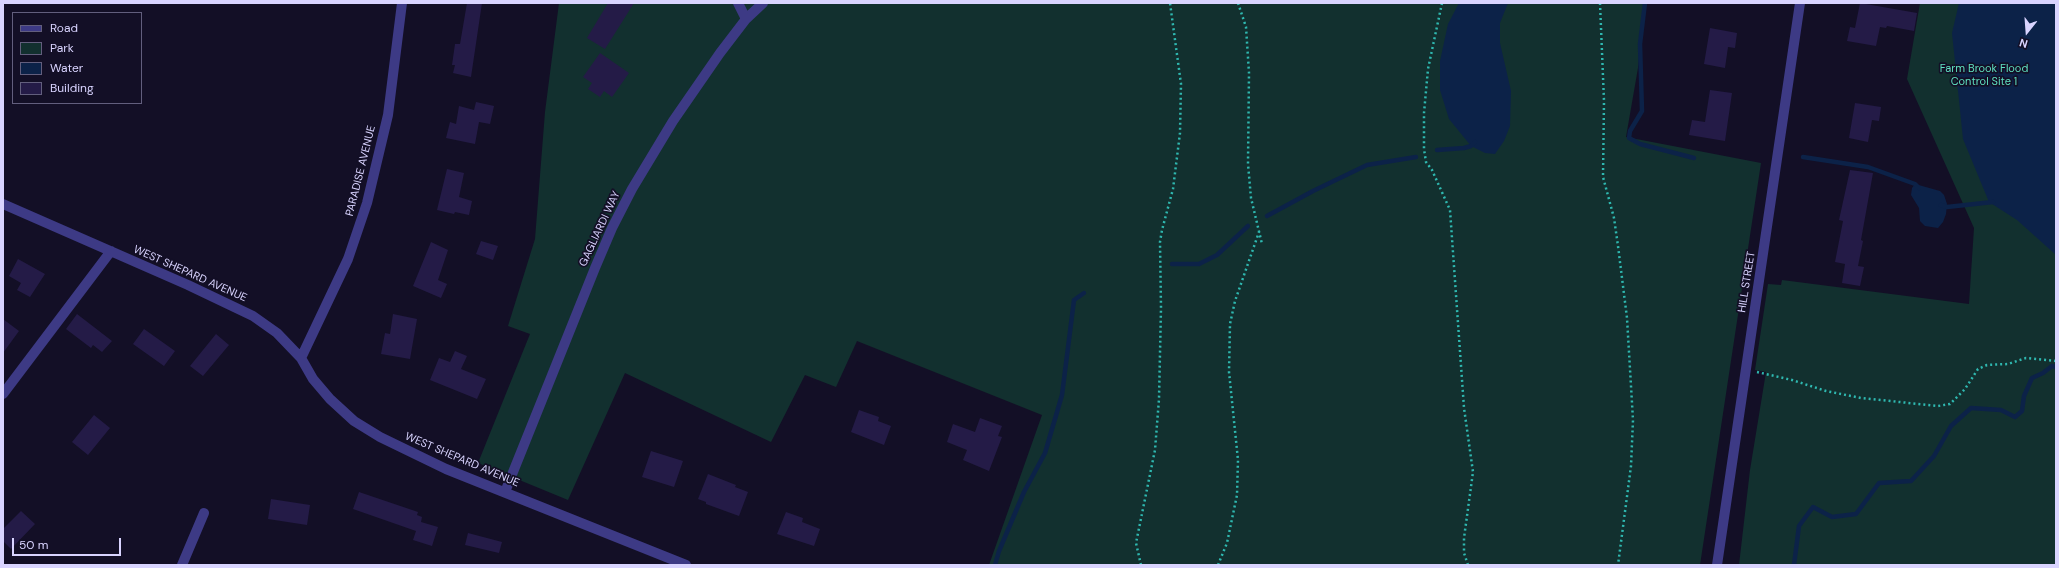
<!DOCTYPE html>
<style>
body{margin:0}
#map{position:relative;width:2059px;height:568px;overflow:hidden;background:#130f26;font-family:"DM Sans",sans-serif}
canvas{display:block}
.frame{position:absolute;inset:0;border:4px solid #d9d4ff;pointer-events:none}
.legend{position:absolute;left:12px;top:12px;width:130px;height:92px;box-sizing:border-box;background:#130f26;border:1px solid #625e7d;margin:0;padding:5px 7px;list-style:none;font-size:12px;color:#d9d4ff}
.legend li{display:flex;align-items:center;gap:8px;height:20px}
.legend b{width:20px;border:1px solid #625e7d}
.north{position:absolute;left:2007px;top:12px;width:40px;height:40px;-webkit-text-stroke:3px #130f26;paint-order:stroke;rotate:197deg;font-size:11px;font-weight:700;line-height:16px;text-align:center;color:#d9d4ff}
.north::after{content:'';display:block;margin:auto;width:14px;height:18px;background:#d9d4ff;clip-path:polygon(50% 0,100% 100%,50% 72%,0 100%)}
.scale{position:absolute;left:12px;top:538px;width:109px;height:18px;box-sizing:border-box;border:2px solid #d9d4ff;border-top:0;padding-left:5px;font-size:12px;line-height:14px;white-space:nowrap;color:#d9d4ff;-webkit-text-stroke:3px #130f26;paint-order:stroke}
</style>
<div id="map">
<canvas width="2059" height="568"></canvas>
<div class="frame"></div>
<ul class="legend">
<li><b style="height:5px;background:#3d3a85"></b>Road</li>
<li><b style="height:11px;background:#12302f"></b>Park</li>
<li><b style="height:11px;background:#0c2248"></b>Water</li>
<li><b style="height:11px;background:#241b47"></b>Building</li>
</ul>
<div class="north">N</div>
<div class="scale">50 m</div>
</div>
<script>
const ctx = document.querySelector('canvas').getContext('2d');
ctx.lineJoin = 'round';
function fill(path, color) { ctx.fillStyle = color; ctx.fill(path, 'evenodd'); }
const poly = rows => new Path2D(rows.map(r => 'M' + r).join(''));
function trace(path, color, width, dash) { ctx.strokeStyle = color; ctx.lineWidth = width; ctx.lineCap = dash ? 'butt' : 'round'; ctx.setLineDash(dash || []); ctx.stroke(path); }
function drawText(font, color, halo, rows, align = 'center') {
  ctx.font = font + ' "DM Sans",sans-serif'; ctx.lineWidth = 3.5; ctx.setLineDash([]); ctx.textBaseline = 'middle'; ctx.strokeStyle = halo; ctx.fillStyle = color; for (const [text, x, y, turn = 0] of rows) {
    ctx.save(); ctx.translate(x, y); ctx.rotate((+turn || 0) * Math.PI / 180); ctx.textAlign = isNaN(turn) ? turn : align; if (halo) ctx.strokeText(text, 0, 0); ctx.fillText(text, 0, 0); ctx.restore();
  }
}
const green = poly([
 [559,3,1645,3,1638,68,1626,137,1761,163,1700,565,989,565,1042,415,857,341,836,387,805,375,771,442,625,373,568,500,478,463,530,334,508,326,535,239,545,112],
 [1920,3,2056,3,2056,565,1739,565,1750,470,1766,372,1755,370,1768,284,1781,285,1782,280,1969,304,1974,228,1907,79]
]);
const water = poly([
 [1459,3,1508,3,1500,23,1500,43,1511,91,1510,126,1504,141,1495,154,1485,153,1471,146,1449,119,1440,90,1440,61,1448,24],
 [1959,3,2056,3,2056,255,2017,220,1989,202,1963,139,1952,33],
 [1915,184,1940,191,1944,195,1947,204,1946,214,1943,222,1938,228,1925,226,1920,221,1919,208,1911,195,1912,188]
]);
const stream = poly([
 [1645,3,1640,44,1642,111,1630,131,1629,138,1640,144,1694,158],
 [1437,150,1464,148,1471,146,1475,142],
 [1803,157,1868,167,1915,184,1919,188],
 [1941,205,1947,207,1993,202],
 [1267,216,1313,191,1367,165,1416,157],
 [1172,264,1199,264,1217,255,1248,226],
 [995,565,999,551,1024,492,1045,453,1062,395,1074,300,1084,293],
 [1794,565,1799,526,1813,507,1832,517,1856,514,1879,483,1911,481,1934,456,1951,426,1971,408,2001,410,2015,417,2022,411,2024,396,2032,378,2043,373,2052,366,2056,367]
]);
const building = poly([
 [467,3,482,3,471,77,453,73,455,65,452,65,455,44,460,44],
 [608,3,634,3,605,49,587,38],
 [1860,3,1917,13,1914,31,1887,26,1886,28,1880,27,1876,46,1847,41,1850,27,1855,28],
 [1710,28,1737,33,1735,48,1728,47,1725,68,1704,64],
 [600,53,629,73,612,97,604,91,600,97,588,89,592,83,583,77],
 [1710,90,1732,93,1725,141,1689,135,1692,120,1705,122],
 [476,102,494,106,490,124,479,122,475,144,446,138,450,122,456,124,459,106,474,110],
 [1855,103,1881,107,1879,121,1872,120,1868,142,1849,138],
 [447,169,464,173,459,197,472,201,469,215,455,212,454,214,437,210],
 [1850,170,1873,173,1861,240,1863,241,1858,266,1864,267,1860,286,1842,283,1845,264,1835,262,1843,221,1839,220],
 [481,241,498,246,493,260,476,254],
 [431,242,448,250,438,280,447,284,441,298,413,286],
 [18,259,45,274,30,297,17,290,21,283,9,276],
 [77,314,112,341,102,352,93,345,91,348,66,329],
 [393,314,417,319,410,359,381,354,385,333,390,334],
 [3,319,19,331,3,353],
 [144,329,175,351,164,366,133,344],
 [216,334,229,345,203,376,190,366],
 [455,351,467,356,461,369,486,379,477,399,430,380,439,358,450,362],
 [859,410,879,417,878,421,891,426,884,445,851,432],
 [94,415,110,428,88,455,72,442],
 [980,418,1002,426,998,436,1002,437,989,471,963,460,967,450,947,442,953,424,975,432],
 [651,451,683,461,674,487,642,477],
 [708,474,736,485,735,487,748,492,739,516,706,504,706,502,698,499],
 [359,492,418,512,417,515,422,517,421,522,438,527,432,546,413,540,416,531,353,509],
 [271,499,310,505,307,525,268,519],
 [21,511,35,524,11,549,3,541,3,529],
 [786,512,803,518,802,522,820,529,814,546,777,534],
 [468,533,502,542,499,553,465,545]
]);
const path = poly([
 [1238,3,1246,27,1249,73,1248,164,1251,198,1262,244],
 [1442,3,1428,69,1424,113,1424,149,1426,162,1432,170,1450,210,1464,408,1473,472,1464,538,1464,553,1468,565],
 [1600,3,1604,101,1603,177,1614,218,1618,246,1627,318,1633,420,1631,466,1618,565],
 [1757,372,1792,380,1826,391,1861,398,1938,406,1950,404,1965,389,1978,369,1987,365,2008,364,2026,358,2056,361],
 [1141,565,1136,543,1155,450,1159,399,1161,308,1160,242,1162,230,1173,189,1180,133,1181,84,1170,3],
 [1218,565,1227,543,1237,495,1238,460,1229,372,1230,324,1235,301,1259,232]
]);
const minor = poly([
 [738,3,746,19],
 [3,204,188,285,253,316,277,333,301,358,313,379,330,399,354,421,380,437,446,469,686,565],
 [301,358,348,259,367,203,388,115,402,3],
 [3,394,111,251],
 [505,492,595,268,612,228,632,189,673,121,720,53,746,19,763,3],
 [182,565,204,513],
 [1717,565,1800,3]
]);
const parkNames = [
 ["Farm Brook Flood",1984,69],
 ["Control Site 1",1984,82]
];
const streetNames = [
 ["PARADISE AVENUE",361,171,-76],
 ["GAGLIARDI WAY",600,229,-65],
 ["WEST SHEPARD AVENUE",190,274,24],
 ["HILL STREET",1747,282,-81],
 ["WEST SHEPARD AVENUE",462,460,23]
];
fill(green, '#12302f');
fill(water, '#0c2248');
trace(stream, '#0c2248', 4.5);
fill(building, '#241b47');
trace(path, '#2fb8b0', 2.5, [2, 3]);
trace(minor, '#3d3a85', 10);
drawText('11px', '#5fe0c0', '#130f26', parkNames);
drawText('11px', '#d9d4ff', '#130f26', streetNames);
</script>
